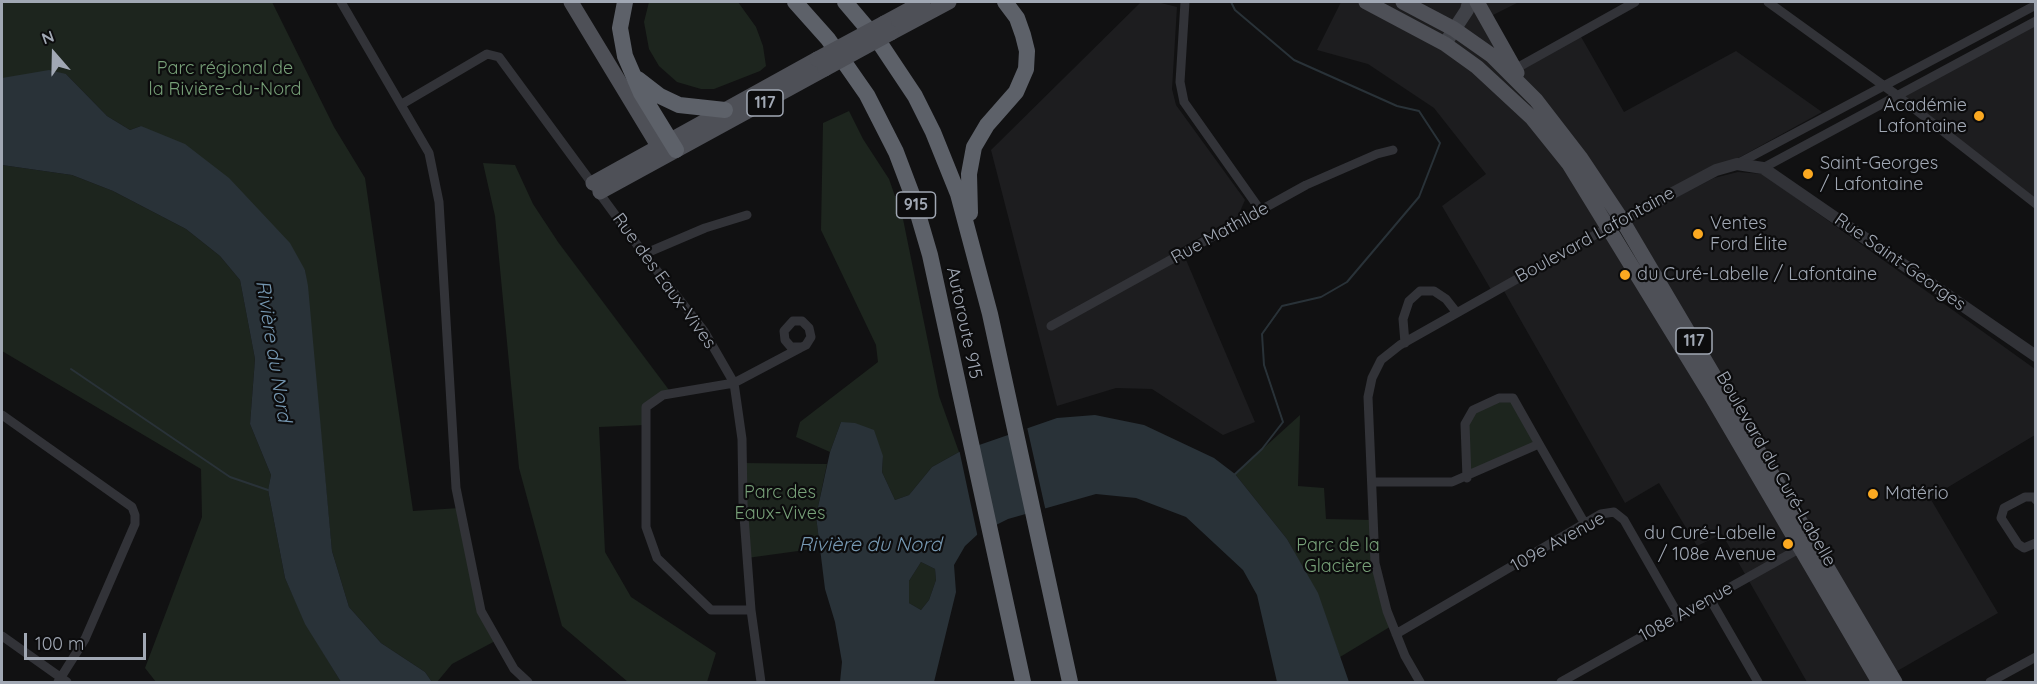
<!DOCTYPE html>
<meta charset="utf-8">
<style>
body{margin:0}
#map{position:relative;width:2037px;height:684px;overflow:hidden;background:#111112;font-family:Quicksand,sans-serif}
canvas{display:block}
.frame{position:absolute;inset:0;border:3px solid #a1a8b4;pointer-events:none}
.north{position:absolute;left:24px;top:24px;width:60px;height:60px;-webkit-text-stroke:4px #0c0c0d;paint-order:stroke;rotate:340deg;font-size:16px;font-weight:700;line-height:24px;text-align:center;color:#a1a8b4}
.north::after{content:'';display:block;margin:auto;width:21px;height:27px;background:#a1a8b4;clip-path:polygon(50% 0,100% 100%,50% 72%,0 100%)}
.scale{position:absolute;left:24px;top:633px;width:122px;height:27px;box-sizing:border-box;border:3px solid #a1a8b4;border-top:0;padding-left:8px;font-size:18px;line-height:21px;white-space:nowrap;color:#a1a8b4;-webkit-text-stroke:4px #0c0c0d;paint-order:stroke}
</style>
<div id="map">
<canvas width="2037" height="684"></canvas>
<div class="frame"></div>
<div class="north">N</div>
<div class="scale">100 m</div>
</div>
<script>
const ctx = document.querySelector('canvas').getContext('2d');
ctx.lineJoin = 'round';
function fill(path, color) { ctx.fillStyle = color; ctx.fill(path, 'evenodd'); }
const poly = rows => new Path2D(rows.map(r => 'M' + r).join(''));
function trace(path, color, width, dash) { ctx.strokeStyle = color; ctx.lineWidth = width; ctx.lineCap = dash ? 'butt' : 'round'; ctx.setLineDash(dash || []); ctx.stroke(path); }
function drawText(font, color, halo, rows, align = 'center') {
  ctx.font = font + ' Quicksand,sans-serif'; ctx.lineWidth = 4.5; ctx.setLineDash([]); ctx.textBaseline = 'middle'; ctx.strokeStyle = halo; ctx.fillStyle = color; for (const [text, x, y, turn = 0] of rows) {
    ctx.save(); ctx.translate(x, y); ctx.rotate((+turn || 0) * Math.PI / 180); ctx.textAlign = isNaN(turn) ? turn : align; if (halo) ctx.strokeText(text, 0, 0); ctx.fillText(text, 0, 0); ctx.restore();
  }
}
const built = poly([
 [1141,2,1157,2,1177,7,1172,89,1176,105,1245,200,1238,216,1181,248,1255,422,1223,435,1152,389,1116,388,1057,406,991,150],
 [1341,2,1519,2,1489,17,1517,71,1580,35,1624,112,1736,51,1822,112,1493,293,1442,206,1486,174,1434,108,1368,64,1317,50],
 [2035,23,2035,204,1898,96],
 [1738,172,1763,174,2035,369,2035,435,1930,498,1998,613,1892,674,1626,223,1714,178],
 [1610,232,1872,682,1807,682,1722,534,1697,546,1659,483,1625,503,1504,291]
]);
const green = poly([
 [2,2,272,2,334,127,365,178,413,511,460,508,481,611,497,640,452,664,437,682,432,682,425,672,381,643,349,607,332,551,305,270,141,126,130,130,107,116,66,74,2,79],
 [649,2,738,2,756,27,763,46,766,66,760,71,714,89,701,89,677,82,659,66,649,49,644,22],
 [849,111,863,139,889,179,903,219,939,396,959,452,932,467,909,495,895,500,882,472,883,456,841,422,830,452,796,437,800,422,878,362,876,345,821,230,823,123],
 [483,163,515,165,533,204,558,242,672,394,645,407,645,425,599,427,605,552,631,597,716,653,707,682,628,682,562,626,519,468,495,216],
 [2,165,72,175,113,191,186,229,220,256,240,280,255,359,250,424,271,475,268,490,285,578,306,624,341,682,156,682,145,668,202,517,201,469,2,351],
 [1513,398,1539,444,1467,478,1465,424,1473,410],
 [1300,415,1298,486,1324,488,1326,519,1373,520,1375,563,1393,625,1340,657,1317,593,1287,539,1235,474],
 [742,463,827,464,816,516,820,548,747,558],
 [921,562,935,569,936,580,929,600,921,610,909,603,909,581]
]);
const water = poly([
 [49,70,66,74,107,116,130,130,141,126,185,144,229,178,290,243,305,270,308,286,332,551,349,607,381,643,425,672,432,682,341,682,305,624,285,578,268,490,271,475,250,424,255,359,240,280,220,256,186,229,113,191,72,175,2,165,2,78],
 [1095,415,1144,425,1214,458,1235,474,1287,539,1318,593,1349,682,1277,682,1257,595,1243,570,1186,517,1136,498,1096,494,1008,519,978,534,965,546,954,565,956,592,934,682,840,682,842,662,835,622,825,589,816,516,830,452,841,422,855,423,874,430,883,456,882,472,895,500,909,495,932,467,959,452,1057,418],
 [921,562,935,569,936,580,929,600,921,610,909,603,909,581]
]);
const pier = poly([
 [1027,427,1046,512,1028,516,1017,429],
 [977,443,987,533,978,538,959,449]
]);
const stream = poly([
 [1231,2,1235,10,1294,60,1397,106,1419,111,1440,143,1419,197,1347,282,1321,297,1282,306,1262,334,1264,365,1283,422,1262,449,1233,476],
 [71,369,230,477,268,490]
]);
const minor = poly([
 [341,2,429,153,439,202,456,488,481,611,514,669,528,682],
 [1185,2,1180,82,1184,102,1261,211],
 [1768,2,1898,96,2036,204],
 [1515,69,1635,2],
 [402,104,487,54,499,57,644,254,704,331,734,383,742,439,743,503,751,610,761,682],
 [1737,164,2036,5],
 [1763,168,2036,21],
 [644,254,705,228,747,215],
 [1051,326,1306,185,1377,154,1393,150],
 [1405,343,1403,319,1409,301,1420,291,1434,291,1446,299,1457,313],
 [2,415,132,507,135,515,135,524,85,639,58,682],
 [1467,478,1465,424,1473,410,1499,398,1513,398,1539,444],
 [1372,482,1452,482,1539,444,1585,524],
 [2036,500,2034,497,2025,497,2004,508,2001,518,2018,544,2024,548,2036,543],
 [1710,599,1758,682],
 [751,610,711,610,657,558,646,527,646,407,663,395,734,383,802,347,806,345,811,337,809,328,802,321,793,321,784,331,785,340,791,347,802,347],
 [1396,634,1601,514,1614,512,1624,520,1679,616],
 [2,636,67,682],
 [1420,682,1405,656,1387,611,1375,563,1368,397,1372,378,1381,360,1400,345,1611,226],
 [1561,682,1804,546],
 [1990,682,2036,657]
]);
const tertiary = poly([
 [1622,220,1716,170,1737,164,1763,168,2036,356]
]);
const secondary = poly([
 [1448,39,1467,10,1469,2]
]);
const primary = poly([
 [571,2,663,154],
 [1366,2,1445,44,1477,67,1532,118,1569,164,1712,397,1879,682],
 [1403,2,1454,29,1491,55,1536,100,1580,157,1622,220,1895,682],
 [1477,2,1517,73],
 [884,23,923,2],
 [891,33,949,2],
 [593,183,817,59],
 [600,192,825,69]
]);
const motorway = poly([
 [625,2,620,28,625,56,641,93,676,150],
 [795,2,828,39,867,95,896,152,913,197,930,255,1023,682],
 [845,2,879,42,915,96,933,132,958,194,990,314,1070,682],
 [638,79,660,96,679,105,725,110],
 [970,213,969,174,974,147,987,125,1016,92,1026,69,1027,51,1023,35,1017,18,1005,2]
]);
const primaryBridge = poly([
 [817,59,884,23],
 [825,69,891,33]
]);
const markers = [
 [1979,116,6,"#fba921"],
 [1808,174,6,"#fba921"],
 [1698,234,6,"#fba921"],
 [1625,275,6,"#fba921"],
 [1873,494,6,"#fba921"],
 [1788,544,6,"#fba921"]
];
const shields = [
 [765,103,36],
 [916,205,39],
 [1694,341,36]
];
const shieldNames = [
 ["117",765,103],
 ["915",916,205],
 ["117",1694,341]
];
const parkNames = [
 ["Parc régional de",225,69],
 ["la Rivière-du-Nord",225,90],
 ["Parc des",780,493],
 ["Eaux-Vives",780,514],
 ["Parc de la",1338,546],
 ["Glacière",1338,567]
];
const poiNames = [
 ["Académie",1967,106,"right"],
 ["Lafontaine",1967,127,"right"],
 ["Saint-Georges",1820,164],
 ["/ Lafontaine",1820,185],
 ["Ventes",1710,224],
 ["Ford Élite",1710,245],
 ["du Curé-Labelle / Lafontaine",1637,275],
 ["Matério",1885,494],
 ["du Curé-Labelle",1776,534,"right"],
 ["/ 108e Avenue",1776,555,"right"]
];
const streetNames = [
 ["Rue Mathilde",1220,233,-29],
 ["Boulevard Lafontaine",1595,235,-29],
 ["Rue Saint-Georges",1900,262,35],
 ["Rue des Eaux-Vives",664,281,54],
 ["Autoroute 915",964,323,78],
 ["Boulevard du Curé-Labelle",1776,469,60],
 ["109e Avenue",1558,542,-29],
 ["108e Avenue",1686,612,-29]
];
const waterNames = [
 ["Rivière du Nord",273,351,81],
 ["Rivière du Nord",870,545]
];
fill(built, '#1d1d1f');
fill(green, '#1d251e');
fill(water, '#293238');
fill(pier, '#111112');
trace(stream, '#293238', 2);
trace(minor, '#323338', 9);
trace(tertiary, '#323338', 12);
trace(secondary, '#404248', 14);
trace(primary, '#4e5057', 15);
trace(motorway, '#5d6169', 16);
trace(primaryBridge, '#4e5057', 15);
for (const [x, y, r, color] of markers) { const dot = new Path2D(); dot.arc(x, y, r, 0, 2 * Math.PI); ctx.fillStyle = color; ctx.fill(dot); trace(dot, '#0c0c0d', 2); }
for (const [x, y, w] of shields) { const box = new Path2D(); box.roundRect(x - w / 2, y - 13, w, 26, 4.5); ctx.fillStyle = '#0c0c0d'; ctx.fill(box); trace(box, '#a1a8b4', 1.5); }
drawText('bold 16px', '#a1a8b4', null, shieldNames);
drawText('18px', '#77a078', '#0c0c0d', parkNames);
drawText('18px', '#a1a8b4', '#0c0c0d', poiNames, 'left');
drawText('18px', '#a1a8b4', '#0c0c0d', streetNames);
drawText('italic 20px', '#7698b2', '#0c0c0d', waterNames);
</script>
